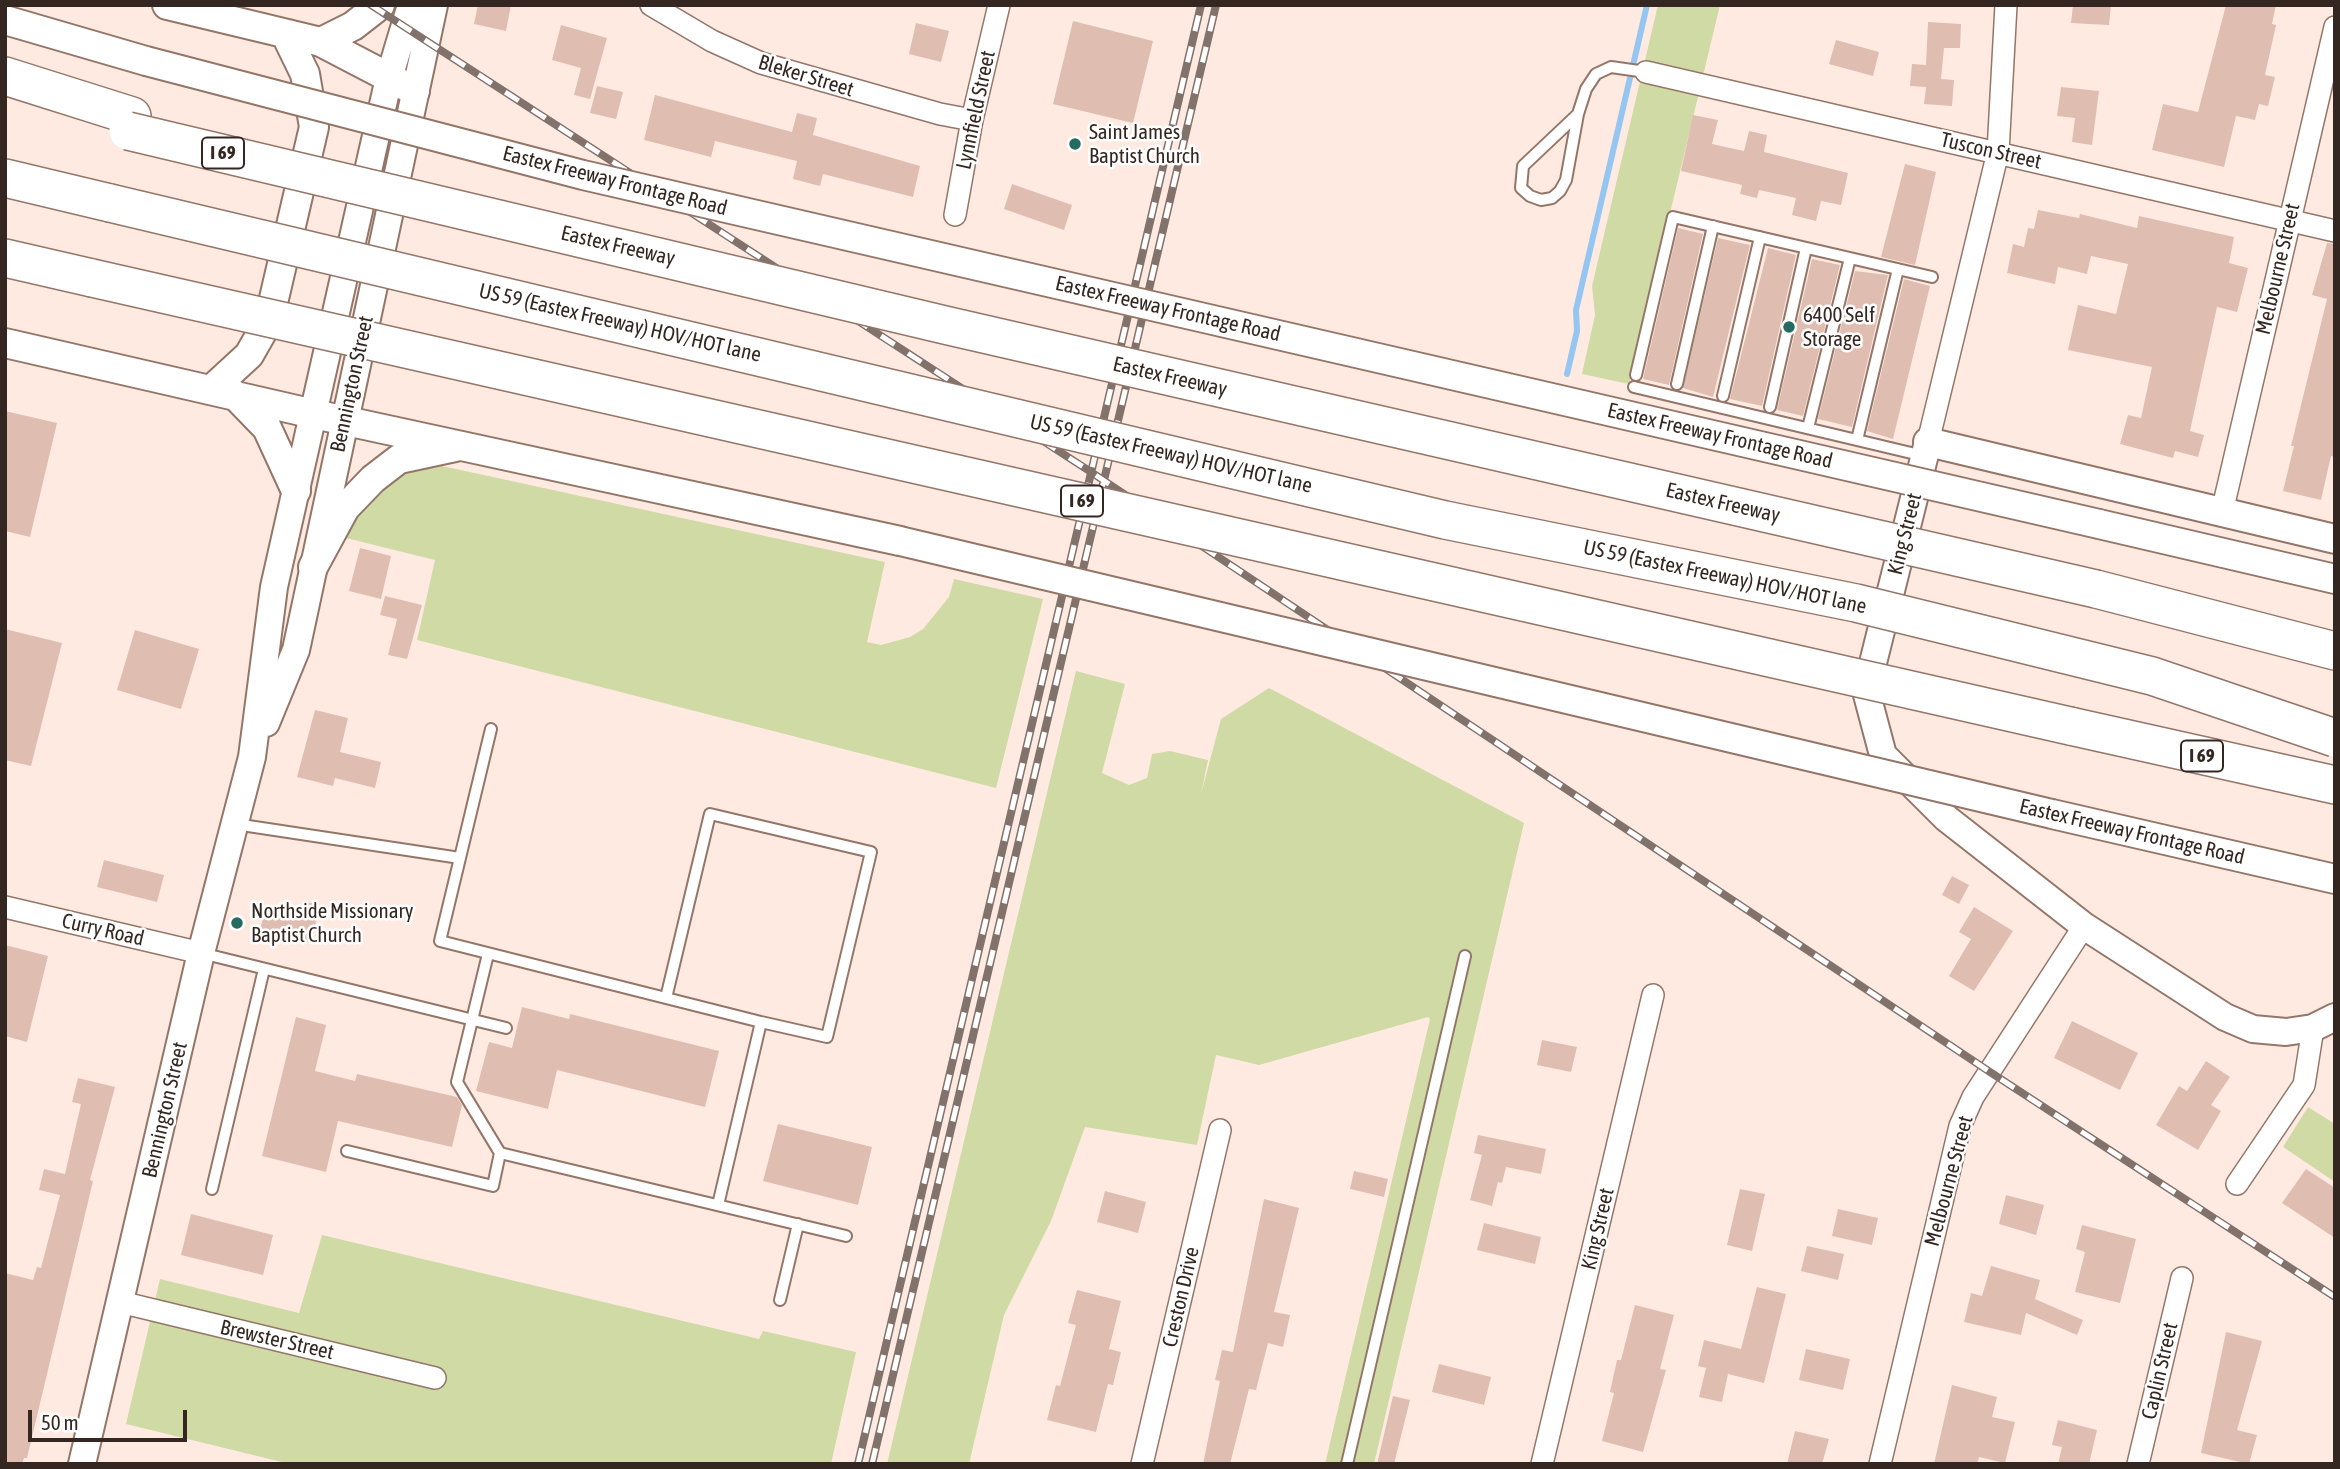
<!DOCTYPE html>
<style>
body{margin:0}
#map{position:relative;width:2340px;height:1469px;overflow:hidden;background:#ffeae2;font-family:"Asap Condensed",sans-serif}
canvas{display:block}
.frame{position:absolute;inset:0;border:7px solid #342722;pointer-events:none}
.scale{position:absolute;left:28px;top:1410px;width:159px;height:32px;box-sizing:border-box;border:4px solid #342722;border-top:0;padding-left:9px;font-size:21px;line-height:24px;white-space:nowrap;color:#342722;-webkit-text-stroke:5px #fff;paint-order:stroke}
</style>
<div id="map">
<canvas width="2340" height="1469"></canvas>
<div class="frame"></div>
<div class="scale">50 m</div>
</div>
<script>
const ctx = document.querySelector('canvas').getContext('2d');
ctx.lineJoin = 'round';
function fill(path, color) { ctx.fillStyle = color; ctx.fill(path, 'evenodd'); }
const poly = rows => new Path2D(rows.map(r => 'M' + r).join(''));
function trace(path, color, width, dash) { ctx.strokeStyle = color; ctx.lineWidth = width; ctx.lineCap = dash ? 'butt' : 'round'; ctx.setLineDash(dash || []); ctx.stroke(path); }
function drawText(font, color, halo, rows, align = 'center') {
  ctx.font = font + ' "Asap Condensed",sans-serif'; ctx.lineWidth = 5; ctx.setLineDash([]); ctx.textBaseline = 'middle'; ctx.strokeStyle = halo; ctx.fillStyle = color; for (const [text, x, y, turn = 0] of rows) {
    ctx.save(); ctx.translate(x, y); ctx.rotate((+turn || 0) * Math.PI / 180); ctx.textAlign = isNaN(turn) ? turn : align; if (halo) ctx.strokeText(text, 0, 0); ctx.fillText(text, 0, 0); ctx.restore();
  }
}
const green = poly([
 [1658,5,1720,5,1629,384,1582,374,1595,315,1592,286],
 [419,461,885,562,867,642,881,645,910,637,923,629,949,597,954,579,1043,599,996,788,417,640,435,560,346,538,357,509],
 [1076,671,1125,684,1102,773,1129,785,1147,778,1152,754,1170,751,1208,760,1201,794,1221,719,1269,688,1524,823,1374,1464,1325,1464,1430,1019,1428,1017,1259,1065,1216,1055,1197,1145,1085,1127,1051,1221,1004,1315,969,1464,887,1464],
 [2308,1107,2335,1124,2335,1182,2283,1147],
 [322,1235,759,1339,763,1331,856,1352,831,1464,290,1464,126,1424,160,1279,299,1313]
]);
const stream = poly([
 [1567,374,1577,331,1576,310,1647,5]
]);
const building = poly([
 [478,5,511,5,506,31,474,24],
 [2073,5,2111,5,2109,25,2071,23],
 [2226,5,2276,5,2272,24,2276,25,2265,75,2275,77,2268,106,2259,104,2255,120,2236,116,2224,167,2152,150,2163,104,2198,112],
 [1073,21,1153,41,1133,123,1053,104],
 [1928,22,1961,24,1960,48,1944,48,1941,79,1954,80,1952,106,1924,104,1926,87,1910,86,1912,64,1926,65],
 [916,23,949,31,941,62,909,54],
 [561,25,607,38,590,99,574,95,581,68,552,60],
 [1836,40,1879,52,1873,76,1829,64],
 [597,86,623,92,616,119,590,113],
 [2061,87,2099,91,2092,145,2072,142,2075,118,2057,116],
 [655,95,792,132,797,113,817,118,813,135,920,166,913,197,823,174,820,186,793,179,797,161,715,141,711,157,644,140],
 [1693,115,1718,120,1712,144,1744,151,1749,131,1767,135,1764,152,1848,173,1841,205,1821,201,1816,221,1792,215,1796,198,1759,190,1757,198,1740,194,1742,185,1681,171],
 [1905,164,1936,172,1915,265,1881,257],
 [1012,184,1072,205,1064,230,1004,209],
 [2038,210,2079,218,2080,214,2137,228,2139,216,2234,237,2229,263,2248,268,2237,312,2217,307,2190,431,2204,435,2198,457,2175,451,2173,458,2120,444,2128,415,2141,418,2152,367,2068,350,2078,305,2116,314,2128,264,2091,256,2087,274,2058,267,2055,284,2007,273,2013,244,2024,247,2028,228,2034,229],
 [1678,228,1703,234,1669,385,1643,379],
 [1718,238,1750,245,1713,397,1683,388],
 [2327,243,2335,244,2335,457,2331,456,2321,500,2283,491,2294,446,2291,446,2327,299,2312,295],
 [1768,248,1796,255,1762,406,1730,399],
 [1812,259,1840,265,1803,416,1777,410],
 [1855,271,1888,275,1852,427,1818,419],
 [1904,279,1930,286,1893,439,1867,431],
 [5,411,57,423,30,537,5,531],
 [360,548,391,556,381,599,349,591],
 [385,596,422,605,407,659,388,655,397,619,380,615],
 [5,629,62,643,31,766,5,760],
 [135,630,199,649,181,709,117,690],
 [315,710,348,718,340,752,381,762,375,788,335,778,333,786,297,777],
 [104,860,164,875,157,902,97,887],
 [1952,876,1969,885,1959,904,1942,895],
 [303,901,320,905,311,943,260,930,266,905,300,914],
 [1974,907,2013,931,1974,991,1949,976,1971,939,1959,932],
 [5,945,48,956,27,1042,5,1036],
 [522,1007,569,1019,570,1014,719,1051,705,1107,557,1070,548,1109,476,1091,489,1042,512,1048],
 [296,1017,326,1025,315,1071,355,1081,357,1074,457,1097,462,1105,452,1147,338,1121,326,1172,262,1156],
 [2072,1021,2138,1053,2120,1090,2054,1058],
 [1542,1040,1577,1047,1571,1072,1537,1065],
 [2206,1061,2230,1077,2211,1105,2221,1111,2198,1150,2156,1125,2179,1086,2187,1091],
 [78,1078,115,1087,90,1180,93,1181,27,1458,24,1458,22,1464,5,1464,5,1273,33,1280,37,1267,41,1268,60,1195,39,1190,44,1169,65,1174,81,1104,72,1102],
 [778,1124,872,1147,858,1205,763,1181],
 [1478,1135,1546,1149,1541,1174,1506,1167,1502,1183,1498,1182,1492,1206,1470,1200,1482,1155,1474,1153],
 [2306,1169,2335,1188,2335,1238,2282,1203],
 [1354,1171,1388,1179,1384,1197,1350,1189],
 [1740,1189,1765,1194,1752,1251,1727,1245],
 [1105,1191,1146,1202,1138,1233,1097,1222],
 [2006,1195,2044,1205,2036,1235,1999,1224],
 [1264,1199,1299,1208,1274,1312,1290,1315,1283,1347,1268,1343,1256,1390,1249,1389,1230,1464,1203,1464,1220,1381,1215,1380,1222,1350,1233,1352],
 [1838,1209,1878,1218,1872,1245,1832,1236],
 [191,1214,273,1235,263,1275,181,1255],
 [1484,1223,1541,1237,1535,1264,1477,1250],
 [2082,1225,2136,1239,2120,1303,2075,1292,2085,1252,2076,1249],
 [1807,1246,1844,1254,1838,1280,1801,1271],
 [1991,1266,2040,1280,2035,1299,2083,1320,2077,1335,2026,1313,2021,1335,1964,1322,1971,1293,1982,1296],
 [1757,1287,1786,1294,1764,1383,1728,1374,1722,1402,1699,1397,1706,1368,1698,1366,1704,1340,1741,1349],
 [1077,1290,1121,1301,1109,1349,1121,1352,1113,1385,1108,1384,1096,1432,1047,1420,1056,1385,1060,1386,1076,1325,1068,1323],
 [1635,1305,1674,1315,1660,1369,1666,1370,1643,1452,1602,1441,1614,1393,1610,1392,1617,1360,1621,1360],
 [2226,1332,2262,1341,2237,1430,2257,1435,2249,1464,2201,1453],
 [1806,1349,1850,1359,1843,1390,1799,1380],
 [1439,1364,1491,1377,1484,1405,1432,1392],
 [1952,1385,1997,1397,1992,1417,2015,1422,2005,1463,1979,1457,1977,1464,1934,1464],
 [1393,1396,1410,1400,1394,1464,1377,1464],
 [2058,1420,2097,1430,2089,1464,2058,1464,2062,1447,2052,1445],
 [1795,1431,1829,1439,1822,1464,1787,1464]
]);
const service = poly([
 [1578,114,1566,180,1560,191,1552,198,1541,200,1530,196,1521,188,1523,166,1578,114,1586,89,1596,74,1611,67,1646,72],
 [1636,375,1673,217,1932,277],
 [1677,384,1713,226],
 [1634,387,1924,456],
 [1723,396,1760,237],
 [1770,407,1806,248],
 [1808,428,1850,258],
 [1857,440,1898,269],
 [491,729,440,941,761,1022,827,1037,871,852,710,814,666,998],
 [235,824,460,858],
 [201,953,506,1028],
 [488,954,457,1082,500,1153,846,1236],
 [347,1151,493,1186,500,1153],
 [212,1189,264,969],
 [718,1205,761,1022],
 [780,1300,798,1224],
 [1347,1464,1465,956]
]);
const minor = poly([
 [651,5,712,41,761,63,940,114,972,120],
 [1646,72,2335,231],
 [955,215,972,120,999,5],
 [1928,442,1998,152,2006,5],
 [2222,512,2335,27],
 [5,907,201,953],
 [2237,1184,2304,1085,2313,1028],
 [120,1302,435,1378],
 [1142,1464,1220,1130],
 [1542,1464,1653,995],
 [1880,1464,1960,1126,1973,1097,2084,926],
 [2138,1464,2182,1278]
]);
const tertiary = poly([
 [1928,442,1866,691,1883,755,1946,818,2084,926,2225,1017,2253,1029,2286,1032,2313,1028,2335,1017],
 [266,723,296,650,434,5],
 [82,1464,201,953,252,757,274,587,389,78,411,5]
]);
const secondary = poly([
 [167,5,321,42,415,91],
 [5,20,146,61],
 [321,42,353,26,380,5],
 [5,343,314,414,900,541],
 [212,389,249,355,269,320,314,127,305,74,286,35],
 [235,395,267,428,296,491],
 [1928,442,2335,539],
 [2099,524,2335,579],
 [313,567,345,508,373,479,399,459,455,447],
 [2052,814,2335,879]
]);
const motorway = poly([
 [5,76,132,116],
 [5,178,110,203],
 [5,258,92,278],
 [2096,589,2335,651],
 [2070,726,2335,785]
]);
const rail = poly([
 [371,5,1091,472,1990,1072,2335,1297],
 [858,1464,1201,5],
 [872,1464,1216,5]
]);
const secondaryBridge = poly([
 [146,61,583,175,2099,524],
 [900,541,2052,814]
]);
const motorwayBridge = poly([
 [128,131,949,326,2096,589],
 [110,203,1445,520,1856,603,2152,676,2335,738],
 [92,278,2070,726]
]);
const markers = [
 [1075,144,7,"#256b5f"],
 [1789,327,7,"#256b5f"],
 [237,923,7,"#256b5f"]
];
const shields = [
 [223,153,42],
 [1082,501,42],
 [2202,756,42]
];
const shieldNames = [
 ["I 69",223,153],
 ["I 69",1082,501],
 ["I 69",2202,756]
];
const streetNames = [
 ["Bleker Street",806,76,17],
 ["Lynnfield Street",976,110,-78],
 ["Tuscon Street",1991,151,13],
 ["Eastex Freeway Frontage Road",615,181,14],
 ["Eastex Freeway",618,246,13],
 ["Melbourne Street",2278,269,-77],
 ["Eastex Freeway Frontage Road",1168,309,13],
 ["US 59 (Eastex Freeway) HOV/HOT lane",620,323,13],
 ["Eastex Freeway",1170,377,13],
 ["Bennington Street",352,384,-78],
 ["Eastex Freeway Frontage Road",1720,436,13],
 ["US 59 (Eastex Freeway) HOV/HOT lane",1171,454,13],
 ["Eastex Freeway",1723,503,13],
 ["King Street",1905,534,-76],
 ["US 59 (Eastex Freeway) HOV/HOT lane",1725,577,12],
 ["Eastex Freeway Frontage Road",2132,832,13],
 ["Curry Road",103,930,13],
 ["Bennington Street",165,1110,-77],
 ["Melbourne Street",1949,1181,-75],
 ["King Street",1598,1229,-77],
 ["Creston Drive",1181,1297,-77],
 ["Brewster Street",277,1340,13],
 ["Caplin Street",2160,1371,-77]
];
const poiNames = [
 ["Saint James",1089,132],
 ["Baptist Church",1089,156],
 ["6400 Self",1803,315],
 ["Storage",1803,339],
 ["Northside Missionary",251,911],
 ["Baptist Church",251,935]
];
fill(green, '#d0daa5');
trace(stream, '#95c6f1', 6);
fill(building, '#dfbeb1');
trace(service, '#947669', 14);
trace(minor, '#947669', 24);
trace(tertiary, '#947669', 30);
trace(secondary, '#947669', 32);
trace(motorway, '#947669', 40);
trace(service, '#fff', 10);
trace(minor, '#fff', 21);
trace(tertiary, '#fff', 26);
trace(secondary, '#fff', 28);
trace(motorway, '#fff', 37);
trace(rail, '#82726c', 8);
trace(rail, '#fff', 5, [16]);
trace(secondaryBridge, '#947669', 32, []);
trace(motorwayBridge, '#947669', 40, []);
trace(secondaryBridge, '#fff', 28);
trace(motorwayBridge, '#fff', 37);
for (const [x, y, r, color] of markers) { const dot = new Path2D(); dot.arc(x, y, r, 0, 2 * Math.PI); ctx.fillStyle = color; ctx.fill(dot); trace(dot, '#fff', 2.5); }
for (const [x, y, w] of shields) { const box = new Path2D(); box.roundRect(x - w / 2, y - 15.5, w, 31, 5); ctx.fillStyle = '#fff'; ctx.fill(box); trace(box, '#342722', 2); }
drawText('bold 19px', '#342722', null, shieldNames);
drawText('21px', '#342722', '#fff', streetNames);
drawText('21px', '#342722', '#fff', poiNames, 'left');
</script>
